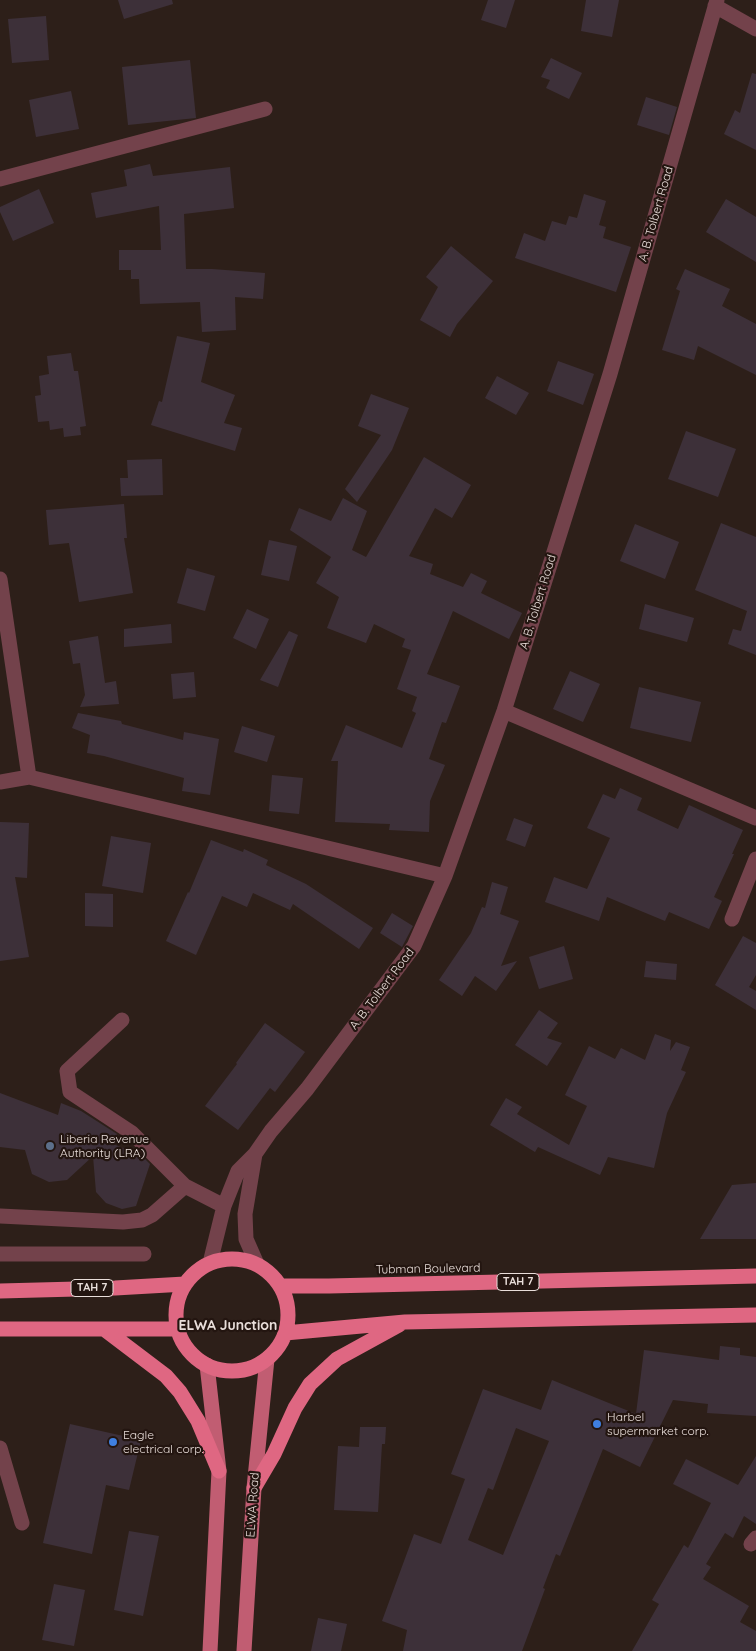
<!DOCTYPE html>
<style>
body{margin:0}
canvas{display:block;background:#2d1f19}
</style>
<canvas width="756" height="1651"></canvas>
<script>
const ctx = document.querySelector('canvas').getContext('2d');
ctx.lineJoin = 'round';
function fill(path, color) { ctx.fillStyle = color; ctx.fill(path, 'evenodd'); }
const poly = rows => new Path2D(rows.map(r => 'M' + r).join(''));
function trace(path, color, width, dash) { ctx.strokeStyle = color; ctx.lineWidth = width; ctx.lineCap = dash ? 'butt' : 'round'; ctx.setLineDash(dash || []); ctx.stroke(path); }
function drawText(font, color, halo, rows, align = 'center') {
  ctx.font = font + ' Quicksand,sans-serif'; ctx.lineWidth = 4.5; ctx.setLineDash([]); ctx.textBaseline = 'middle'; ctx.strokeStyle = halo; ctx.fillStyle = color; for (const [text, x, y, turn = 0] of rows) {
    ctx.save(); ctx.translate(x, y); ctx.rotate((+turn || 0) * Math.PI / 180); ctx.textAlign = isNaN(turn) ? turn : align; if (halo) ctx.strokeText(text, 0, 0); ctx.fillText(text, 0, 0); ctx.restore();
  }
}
const building = poly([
 [118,0,172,0,173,4,124,19],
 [488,0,515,0,506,28,481,20],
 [586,0,619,0,612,37,581,31],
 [46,16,49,60,12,63,8,19],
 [551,58,582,73,569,99,546,88,550,80,541,77],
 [190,60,196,118,128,125,122,67],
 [752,73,756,74,756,150,724,134,735,110,740,113],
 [71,91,79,129,36,137,29,100],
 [646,97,677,107,669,135,637,125],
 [150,164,153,176,230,167,234,208,184,214,186,269,212,269,265,273,263,299,235,297,236,330,202,332,200,302,140,304,139,279,131,279,131,270,119,270,119,250,161,250,159,206,96,218,91,193,127,186,124,170],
 [39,189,54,223,13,241,0,212,0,207],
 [584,194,606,201,599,225,606,227,603,238,631,247,616,292,515,258,524,233,545,241,552,221,566,225,569,216,577,218],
 [726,199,756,217,756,262,706,232],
 [451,246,493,281,457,324,450,337,420,320,438,287,426,277],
 [685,269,730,289,722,306,756,324,756,375,698,346,694,360,662,350,680,291,676,289],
 [177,336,210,343,201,382,235,395,224,423,242,428,235,451,151,425,159,401,162,402],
 [71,353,74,371,78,371,86,426,80,427,81,435,64,437,63,428,50,430,49,421,38,422,35,396,41,395,39,376,49,374,47,356],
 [558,361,594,374,583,405,547,391],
 [497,376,529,393,516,415,485,398],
 [371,394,409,408,392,450,357,502,345,489,381,435,358,426],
 [686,431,736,449,718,497,668,479],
 [424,457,471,485,452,518,435,508,409,556,433,564,430,574,463,587,471,573,487,581,481,593,522,613,509,639,453,611,427,674,460,686,446,723,442,722,429,759,445,765,430,801,429,832,389,830,390,824,335,822,338,761,331,761,346,725,402,748,416,713,412,711,417,697,397,689,411,650,402,647,405,639,374,624,366,643,327,628,339,597,316,583,331,557,290,530,299,508,331,521,343,498,367,511,352,550,366,557],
 [162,459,163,495,121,496,120,478,128,478,127,460],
 [124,504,127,538,124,538,133,593,79,602,69,543,49,545,46,510],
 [721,523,756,537,756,655,728,644,733,629,741,631,747,611,695,590],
 [635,524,679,542,665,579,620,561],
 [269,540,297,546,289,581,261,575],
 [187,568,215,576,205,611,177,603],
 [645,604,694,618,687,642,639,629],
 [247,609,269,619,256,649,233,638],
 [171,624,172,643,124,647,124,629],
 [289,631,298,635,278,687,260,680],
 [98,636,105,683,116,681,119,704,80,707,85,695,80,663,73,664,69,641],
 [570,671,600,684,583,722,553,709],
 [194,672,196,697,173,699,171,674],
 [639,687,701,702,691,742,630,728],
 [78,713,121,721,122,724,183,740,184,732,219,739,210,795,182,791,184,778,104,756,87,753,90,735,72,728],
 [242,726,275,736,267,762,234,752],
 [272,775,303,778,299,814,269,811],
 [620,788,642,798,637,810,678,829,689,805,743,830,732,854,734,854,714,897,722,901,709,929,669,912,665,921,607,897,599,921,545,902,554,877,587,889,610,838,587,828,603,794,615,799],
 [514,818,533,825,525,847,506,840],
 [0,822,29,823,27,878,15,877,29,957,0,961],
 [111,836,151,843,143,893,102,886],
 [211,840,243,852,244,849,268,860,266,865,306,884,373,928,359,949,293,904,290,910,253,893,247,907,222,896,196,955,166,941,188,892,189,893],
 [492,882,508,887,500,914,519,921,501,966,517,961,496,991,475,976,462,996,439,980,471,933,482,907,485,908],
 [85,893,113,894,113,927,85,926],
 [392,913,413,926,402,947,380,933],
 [743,936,756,943,756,975,749,987,756,991,756,1010,715,985],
 [564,946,573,979,539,989,529,957],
 [646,961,677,964,676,980,644,977],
 [539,1010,558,1023,547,1038,562,1043,547,1066,515,1045],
 [265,1023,305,1052,275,1092,270,1088,238,1130,205,1106,237,1064,236,1063],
 [655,1034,671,1040,670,1051,676,1042,690,1047,681,1070,686,1072,667,1113,654,1168,608,1157,600,1175,538,1147,535,1152,490,1125,506,1098,522,1107,517,1114,569,1145,587,1106,565,1095,589,1046,615,1059,621,1048,645,1060],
 [0,1093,58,1115,61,1103,81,1111,117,1134,113,1144,141,1155,150,1164,136,1206,122,1209,106,1203,96,1192,93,1156,67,1180,49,1182,32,1174,25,1150,0,1147],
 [756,1183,756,1239,700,1239,732,1185],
 [720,1346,740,1348,740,1355,756,1357,756,1416,707,1413,708,1404,673,1400,640,1467,603,1449,560,1556,556,1554,543,1588,545,1589,522,1651,403,1651,407,1630,382,1621,414,1534,441,1544,465,1479,451,1474,483,1389,541,1410,552,1380,636,1414,644,1350,719,1360],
 [516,1428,549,1441,503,1555,468,1540,488,1488,493,1490],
 [70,1424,141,1440,129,1490,106,1485,92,1554,43,1543],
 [360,1427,386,1427,385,1444,382,1444,378,1512,334,1510,338,1446,359,1447],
 [756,1456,756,1524,744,1516,733,1538,725,1533,706,1564,711,1567,703,1579,749,1606,740,1622,756,1631,756,1651,632,1651,659,1604,652,1600,684,1545,688,1548,711,1503,673,1484,686,1459,738,1485],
 [129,1531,159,1536,143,1616,114,1610],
 [54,1584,85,1590,74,1646,42,1640],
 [318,1618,347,1624,341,1651,311,1651]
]);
const minor = poly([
 [715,6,756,29],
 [0,179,265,109],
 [0,579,29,777,445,876],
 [504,711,756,818],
 [0,782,29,777],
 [732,919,756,859],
 [122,1020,67,1071,70,1092,132,1133,185,1186,224,1206],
 [255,1154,245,1214,246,1239,257,1264],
 [0,1216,123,1222,142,1220,152,1215,185,1186],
 [0,1254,144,1254],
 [210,1263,224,1206,238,1171,255,1154,271,1131,307,1089,414,946,445,876,504,711,610,374,717,0],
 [0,1448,22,1523],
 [751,1544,756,1538]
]);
const major = poly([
 [207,1365,219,1471,210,1651],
 [244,1651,254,1488,267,1359]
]);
const highway = poly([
 '176 1315a56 56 0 1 1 112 0a56 56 0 1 1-112 0Z',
 [280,1286,329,1286,756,1276],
 [0,1291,115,1288,185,1284],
 [0,1329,177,1329],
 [104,1329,166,1376,180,1392,198,1421,219,1471],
 [285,1333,405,1322,756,1315],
 [254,1488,274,1454,295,1408,310,1384,337,1359,399,1325]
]);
const markers = [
 [50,1146,5,"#5c6f8a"],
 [597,1424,5,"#3f7fe0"],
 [113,1442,5,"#3f7fe0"]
];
const shields = [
 [518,1282,42],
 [92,1288,42]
];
const shieldNames = [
 ["TAH 7",518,1282],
 ["TAH 7",92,1288]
];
const streetNames = [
 ["A. B. Tolbert Road",656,214,-74],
 ["A. B. Tolbert Road",538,602,-73],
 ["A. B. Tolbert Road",382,989,-53],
 ["Tubman Boulevard",428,1269,-1],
 ["ELWA Road",253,1505,-86]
];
const poiNames = [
 ["Liberia Revenue",60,1139],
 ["Authority (LRA)",60,1153],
 ["Harbel",607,1417],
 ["supermarket corp.",607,1431],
 ["Eagle",123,1435],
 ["electrical corp.",123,1449]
];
const neighbourhoodNames = [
 ["ELWA Junction",228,1326]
];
fill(building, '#3d3039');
trace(minor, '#73424b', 15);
trace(major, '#c15d72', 15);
trace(highway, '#df6782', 15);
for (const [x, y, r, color] of markers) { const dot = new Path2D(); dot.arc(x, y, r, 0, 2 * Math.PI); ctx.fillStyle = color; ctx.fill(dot); trace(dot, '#231510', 2); }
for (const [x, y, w] of shields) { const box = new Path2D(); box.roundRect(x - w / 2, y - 8.5, w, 17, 4); ctx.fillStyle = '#231510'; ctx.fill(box); trace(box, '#e9deda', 1); }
drawText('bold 11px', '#e9deda', null, shieldNames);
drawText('12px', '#e9deda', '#231510', streetNames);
drawText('12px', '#e9deda', '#231510', poiNames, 'left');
drawText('bold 14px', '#e9deda', '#231510', neighbourhoodNames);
</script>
